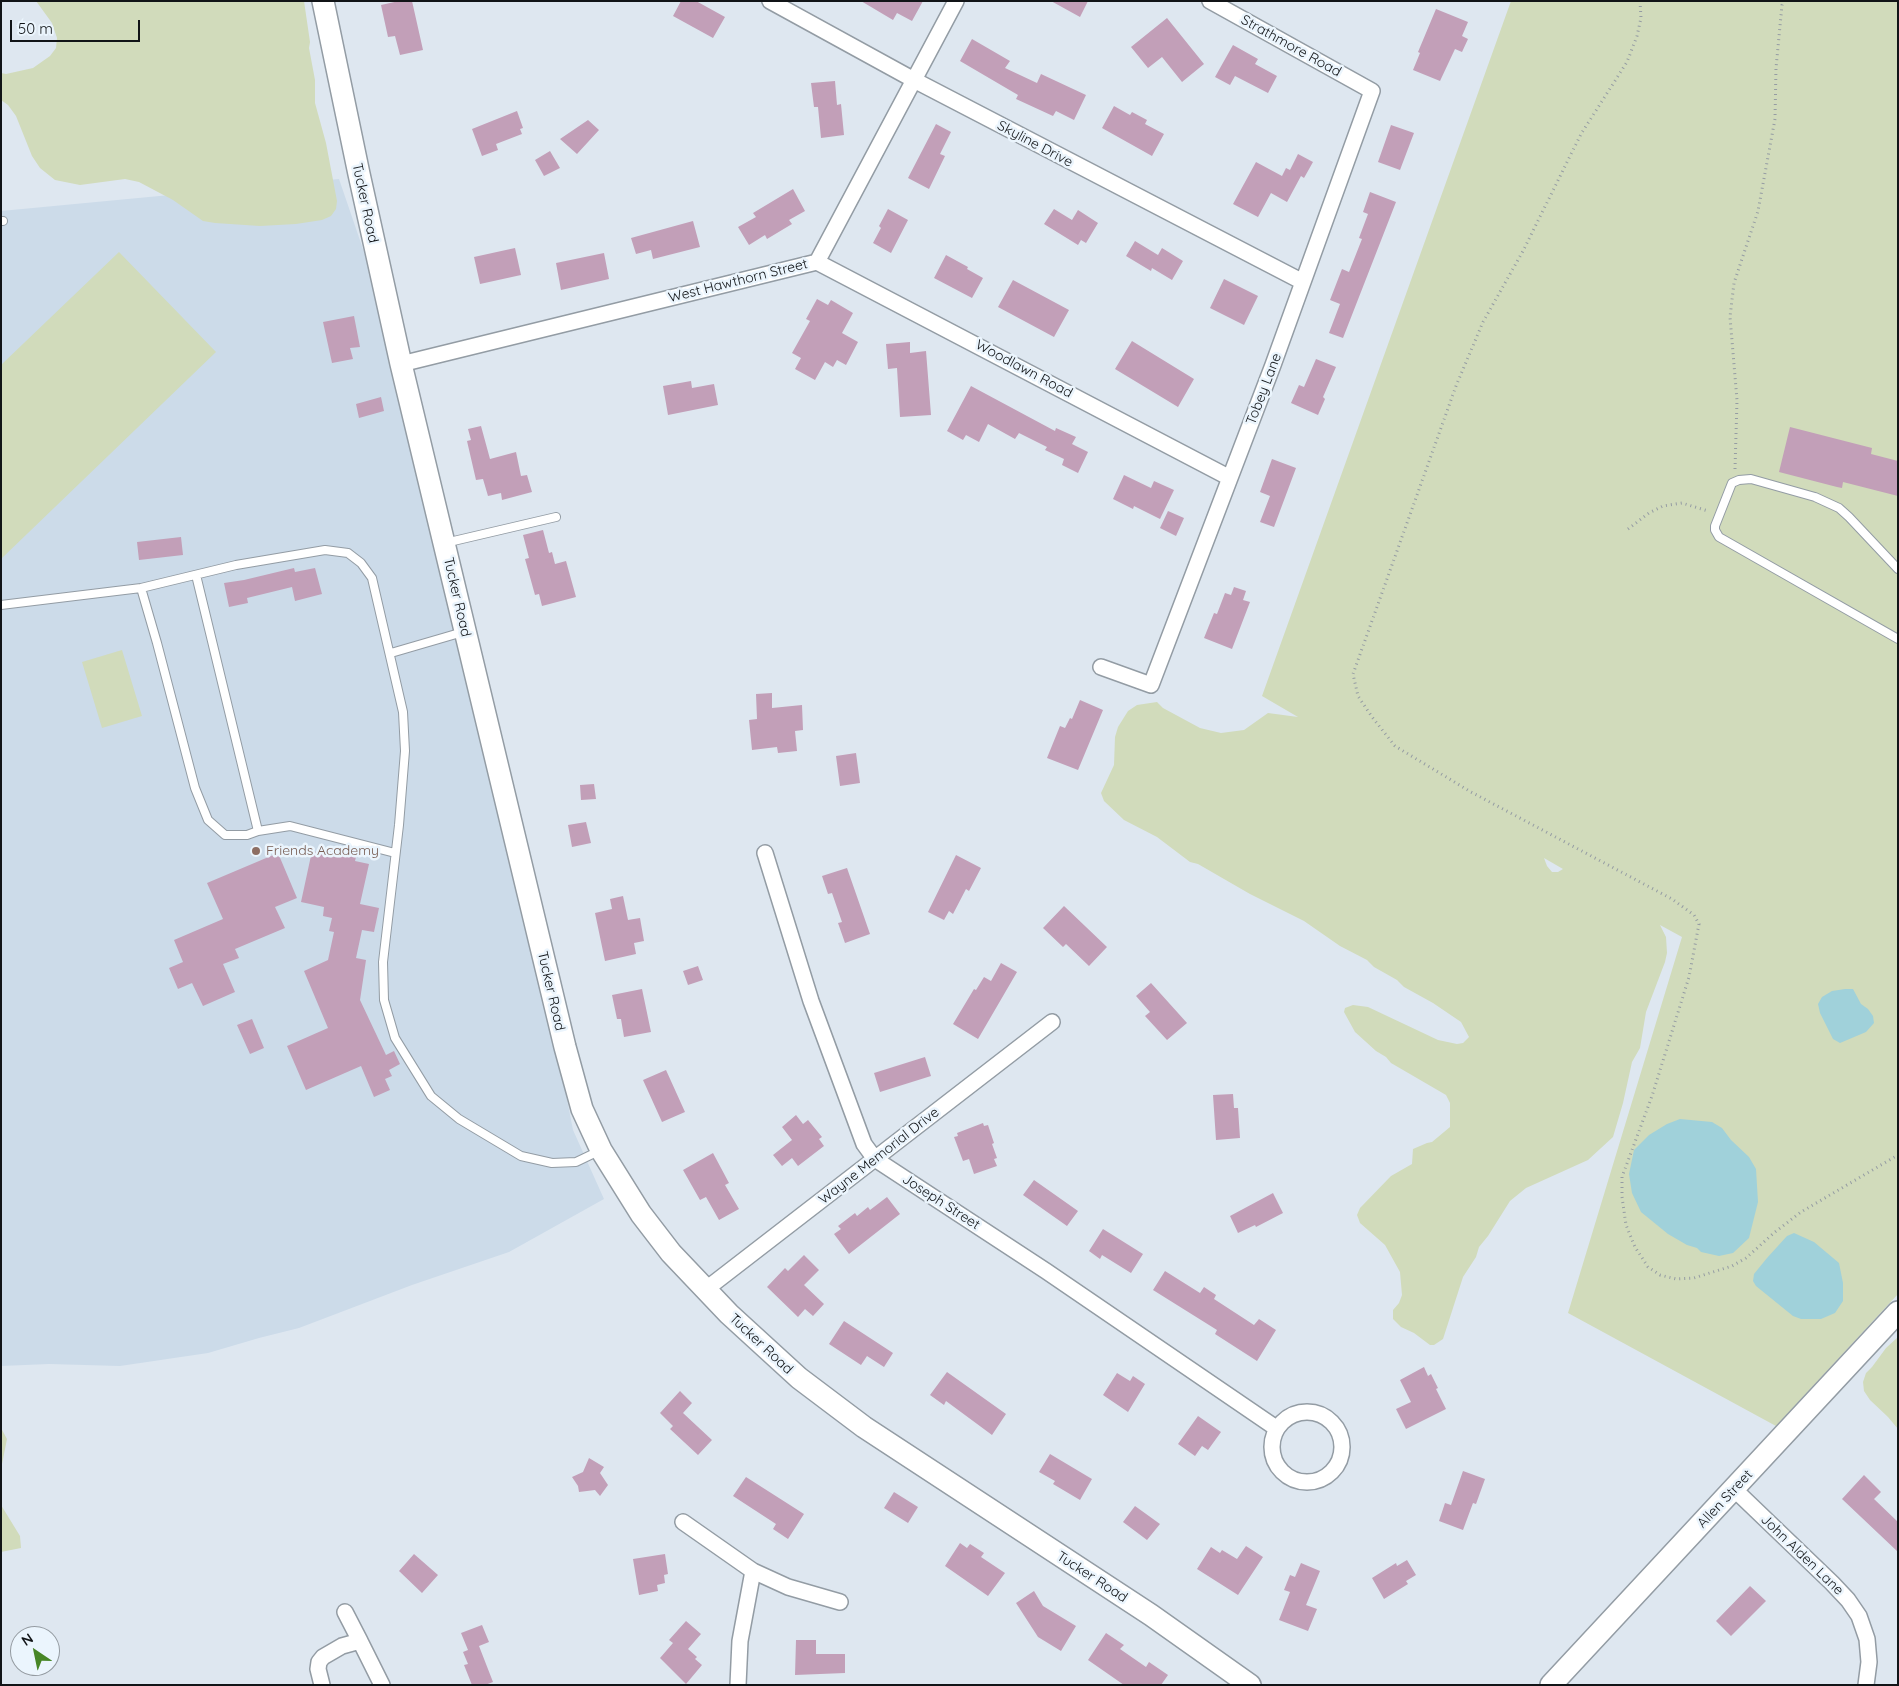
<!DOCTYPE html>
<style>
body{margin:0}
#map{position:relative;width:1899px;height:1686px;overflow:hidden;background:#dee7f0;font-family:Quicksand,sans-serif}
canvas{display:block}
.frame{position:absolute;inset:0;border:2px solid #111417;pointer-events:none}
.north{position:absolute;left:10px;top:1626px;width:50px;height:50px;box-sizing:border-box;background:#ebf5fd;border:1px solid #949ba1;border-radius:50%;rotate:326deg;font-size:14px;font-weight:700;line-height:20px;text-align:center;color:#111417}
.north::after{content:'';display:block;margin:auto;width:18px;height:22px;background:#478626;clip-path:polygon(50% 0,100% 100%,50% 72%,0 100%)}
.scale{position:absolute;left:10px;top:20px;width:130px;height:22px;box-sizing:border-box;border:2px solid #111417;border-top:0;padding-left:6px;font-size:15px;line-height:18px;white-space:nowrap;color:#111417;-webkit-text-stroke:4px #ebf5fd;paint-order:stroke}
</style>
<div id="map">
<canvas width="1899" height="1686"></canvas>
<div class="frame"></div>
<div class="north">N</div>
<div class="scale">50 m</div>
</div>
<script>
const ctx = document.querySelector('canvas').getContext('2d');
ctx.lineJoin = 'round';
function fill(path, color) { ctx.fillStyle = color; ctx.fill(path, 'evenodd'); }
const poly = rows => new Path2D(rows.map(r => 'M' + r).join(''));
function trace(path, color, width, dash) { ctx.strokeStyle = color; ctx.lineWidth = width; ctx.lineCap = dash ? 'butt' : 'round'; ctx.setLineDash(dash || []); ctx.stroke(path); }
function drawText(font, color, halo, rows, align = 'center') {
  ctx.font = font + ' Quicksand,sans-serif'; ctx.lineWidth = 5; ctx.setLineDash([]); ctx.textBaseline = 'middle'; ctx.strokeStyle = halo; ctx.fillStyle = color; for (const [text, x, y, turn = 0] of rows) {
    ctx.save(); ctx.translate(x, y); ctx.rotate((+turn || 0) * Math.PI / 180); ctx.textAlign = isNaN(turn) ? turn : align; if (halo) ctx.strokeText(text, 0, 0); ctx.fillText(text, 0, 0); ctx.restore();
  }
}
const built = poly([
 [339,179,364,252,408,400,551,1018,573,1130,604,1199,509,1252,412,1285,299,1328,259,1338,208,1353,120,1366,49,1364,1,1366,1,211]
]);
const green = poly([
 [36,1,304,1,310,42,309,48,315,80,315,103,326,143,337,201,336,209,331,216,322,220,296,224,260,226,215,223,203,221,173,200,139,182,125,179,80,185,55,180,40,168,32,156,16,116,8,105,1,100,1,73,6,74,33,68,50,56,56,48,57,38,52,23],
 [1511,1,1898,1,1898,1294,1776,1426,1568,1313,1682,937,1660,925,1666,937,1667,953,1665,962,1646,1012,1640,1048,1632,1062,1623,1103,1613,1137,1588,1160,1526,1188,1510,1201,1488,1236,1479,1247,1476,1257,1463,1277,1443,1339,1434,1345,1430,1345,1414,1333,1401,1327,1393,1319,1393,1310,1399,1303,1402,1295,1400,1272,1385,1245,1360,1223,1357,1215,1360,1208,1391,1176,1412,1164,1413,1149,1427,1143,1432,1142,1450,1127,1450,1103,1446,1095,1391,1063,1386,1057,1376,1051,1355,1032,1344,1012,1345,1008,1353,1005,1368,1007,1438,1040,1457,1044,1463,1043,1469,1037,1461,1022,1433,1003,1404,987,1397,980,1374,967,1367,960,1340,946,1304,921,1250,894,1198,864,1190,862,1157,837,1124,820,1104,801,1101,793,1114,765,1115,737,1118,727,1128,711,1137,705,1157,702,1163,708,1200,728,1221,733,1244,730,1268,713,1298,717,1262,696],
 [1544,858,1563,869,1558,872,1552,872,1547,866],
 [119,252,216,352,1,559,1,365],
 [122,650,142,716,102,728,82,662],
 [1898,1337,1898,1429,1888,1417,1870,1400,1864,1391,1863,1382,1866,1373,1872,1367,1886,1348],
 [1,1428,7,1439,1,1469],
 [1,1505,20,1536,21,1548,1,1552]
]);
const water = poly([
 [1845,989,1853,989,1861,1004,1868,1009,1873,1016,1874,1023,1866,1032,1840,1043,1833,1039,1820,1013,1818,1004,1822,997,1832,991],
 [1680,1119,1712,1122,1722,1128,1731,1140,1749,1157,1756,1169,1758,1202,1749,1238,1733,1253,1719,1256,1701,1252,1697,1248,1687,1245,1668,1234,1641,1212,1632,1193,1629,1174,1634,1150,1649,1135,1667,1124],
 [1794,1233,1814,1242,1839,1263,1843,1283,1843,1301,1835,1313,1821,1319,1801,1319,1793,1316,1756,1286,1753,1281,1754,1274,1767,1258,1787,1236]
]);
const building = poly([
 [399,1,412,1,423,50,400,55,395,36,388,37,381,5],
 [681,1,696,1,725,17,713,38,673,16],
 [861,1,923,1,912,21,897,13,893,20],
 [1051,1,1088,1,1080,17],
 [1436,9,1468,22,1462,36,1468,39,1462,52,1455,49,1440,81,1413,70,1420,53,1418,52],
 [1167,18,1204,64,1182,82,1162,57,1148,68,1131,47],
 [972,39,1010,61,1005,68,1037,83,1041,74,1086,95,1074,120,1056,111,1053,116,1016,99,1018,95,960,61],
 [1233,45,1258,59,1255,64,1277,76,1268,93,1235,76,1230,85,1215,77],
 [835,81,837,105,841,104,844,135,821,138,818,107,814,107,811,83],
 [1114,106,1130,115,1132,112,1147,120,1145,124,1164,134,1152,156,1102,128],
 [517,111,523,128,520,129,522,134,496,144,498,150,482,156,472,129],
 [588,120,599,130,577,154,560,139],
 [936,124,951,132,940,154,945,156,929,189,908,178],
 [1391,125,1414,133,1400,170,1378,162],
 [550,151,560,168,544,176,535,160],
 [1298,154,1313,162,1304,178,1301,176,1287,202,1271,193,1258,217,1233,204,1256,162,1282,176,1286,168,1290,170],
 [793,189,805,211,789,220,792,224,767,239,765,235,749,245,738,227,756,217,753,213],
 [1370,192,1396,202,1343,338,1329,333,1340,304,1330,300,1342,269,1349,272,1362,239,1359,238,1368,214,1363,212],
 [888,209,908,220,891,253,873,243,881,228,879,226],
 [1054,209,1072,220,1078,210,1098,223,1086,243,1081,240,1078,245,1044,224],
 [693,221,700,247,653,259,651,250,636,254,631,238],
 [1135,241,1158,255,1162,248,1183,261,1172,280,1152,268,1151,271,1126,256],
 [515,248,521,275,480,284,474,257],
 [604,253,609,279,561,290,556,263],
 [946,255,968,267,967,269,983,278,972,298,934,278],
 [1224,279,1258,296,1244,325,1210,308],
 [1013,280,1069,310,1054,337,998,307],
 [817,299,828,305,831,300,853,313,842,333,858,342,846,365,837,360,833,367,825,362,815,380,795,369,801,358,792,353,810,321,806,319],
 [354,316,360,347,350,348,353,359,332,363,323,322],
 [1132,341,1194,379,1178,407,1115,369],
 [910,342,910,353,926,351,931,415,900,417,897,368,888,369,886,344],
 [1316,359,1336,367,1323,397,1325,399,1318,415,1291,403,1299,385,1304,387],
 [691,381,692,388,714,384,718,405,668,415,663,386],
 [971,386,1055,431,1056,428,1076,437,1072,444,1088,452,1078,473,1062,465,1064,459,1045,450,1047,447,1019,433,1015,439,988,424,979,442,966,435,963,440,947,431],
 [381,397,384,411,359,418,356,404],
 [481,426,490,459,516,452,521,476,527,475,532,492,502,500,501,493,488,496,483,479,476,480,467,441,471,440,468,429],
 [1790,427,1872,448,1871,454,1898,461,1898,496,1843,482,1842,488,1837,487,1779,472],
 [1272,459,1296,468,1274,527,1260,522,1270,496,1260,492],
 [1124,475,1151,488,1154,481,1174,490,1160,519,1134,506,1133,509,1113,499],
 [1168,511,1184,518,1176,536,1160,528],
 [543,530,549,553,552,552,555,564,566,561,576,597,542,606,539,594,535,595,525,559,529,558,523,535],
 [181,537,183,555,139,560,137,542],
 [294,568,295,572,315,568,322,594,295,601,292,587,247,598,248,603,229,607,224,583,244,580],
 [1234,587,1246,591,1243,600,1250,602,1232,649,1204,638,1214,613,1217,614,1225,593,1231,595],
 [772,693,772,708,802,705,803,730,795,731,797,751,778,753,777,747,752,750,749,720,757,719,756,694],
 [1080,700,1103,710,1078,770,1047,758,1060,726,1065,728,1070,718,1072,719],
 [856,753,860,783,840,786,836,756],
 [594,784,596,799,581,800,580,785],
 [586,822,591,843,572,847,568,825],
 [327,850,356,857,355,861,369,864,360,904,379,908,374,932,362,930,356,958,366,960,360,1000,386,1055,394,1051,400,1064,389,1070,392,1076,385,1079,390,1090,374,1097,361,1066,306,1090,287,1046,328,1028,304,971,328,960,334,932,329,931,332,918,323,916,324,907,301,902,312,851,326,854],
 [278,853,297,898,275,907,285,928,235,949,239,958,223,964,235,992,203,1006,192,983,178,989,169,968,183,962,174,940,223,919,207,883],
 [956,855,981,868,969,891,966,889,953,914,949,911,944,920,928,912],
 [847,868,870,934,845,943,838,923,842,922,832,893,828,894,822,876],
 [623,896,628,920,640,918,644,941,634,943,636,954,605,961,595,913,612,909,610,899],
 [1064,906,1107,947,1089,966,1066,944,1063,947,1043,928],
 [1001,963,1017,972,978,1039,953,1024,974,989,976,990,984,977,991,981],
 [698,966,703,980,688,985,683,971],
 [1151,983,1187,1023,1167,1040,1145,1016,1150,1012,1136,996],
 [642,989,651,1032,624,1037,621,1019,617,1019,612,995],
 [252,1019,264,1048,250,1054,237,1025],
 [925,1057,931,1076,880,1092,874,1073],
 [666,1070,685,1112,662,1122,643,1080],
 [1233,1094,1234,1108,1238,1108,1240,1138,1216,1140,1213,1095],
 [796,1115,803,1124,808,1120,822,1137,819,1139,824,1146,798,1166,792,1158,782,1166,773,1155,792,1140,782,1127],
 [983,1123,984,1126,988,1125,994,1143,992,1144,997,1158,994,1159,997,1166,974,1174,969,1159,963,1161,954,1137,958,1136,957,1133],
 [713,1153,729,1183,725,1185,739,1209,719,1220,706,1197,700,1200,683,1170],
 [1034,1180,1078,1211,1067,1226,1023,1195],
 [1273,1193,1283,1213,1256,1227,1255,1225,1238,1233,1230,1216],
 [887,1197,900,1214,849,1254,834,1234,841,1229,838,1226,855,1213,857,1216,868,1207,870,1210],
 [1103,1229,1143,1254,1131,1273,1102,1255,1100,1259,1089,1251],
 [804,1255,819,1270,804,1285,824,1304,813,1316,805,1309,798,1317,767,1287,785,1268,788,1271],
 [1165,1271,1200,1293,1204,1287,1216,1295,1214,1299,1254,1325,1259,1319,1276,1330,1257,1361,1215,1334,1217,1330,1153,1290],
 [844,1321,893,1353,884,1367,867,1356,861,1365,829,1344],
 [1424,1367,1428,1376,1431,1374,1438,1388,1436,1389,1446,1409,1406,1429,1396,1409,1411,1402,1400,1380],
 [947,1372,1006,1414,992,1435,946,1401,944,1405,930,1395],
 [1117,1373,1130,1381,1133,1376,1145,1384,1128,1412,1103,1395],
 [680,1391,692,1403,683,1413,712,1440,698,1455,670,1429,673,1426,660,1413],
 [1198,1416,1221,1432,1208,1450,1202,1446,1195,1456,1178,1444],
 [1050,1454,1092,1479,1080,1500,1053,1484,1055,1481,1039,1472],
 [589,1458,604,1467,600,1473,608,1485,600,1496,595,1490,579,1492,578,1486,572,1477,583,1472],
 [1463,1471,1485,1479,1476,1504,1473,1503,1463,1530,1439,1521,1445,1503,1451,1505],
 [1864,1475,1881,1492,1874,1499,1898,1522,1898,1552,1842,1499],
 [746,1477,804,1514,788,1539,773,1529,776,1524,733,1496],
 [894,1492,918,1507,908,1523,884,1508],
 [1135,1506,1160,1524,1147,1540,1123,1522],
 [960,1543,967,1548,970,1544,984,1553,981,1557,1005,1573,988,1596,945,1566],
 [1246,1546,1263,1557,1238,1595,1197,1569,1211,1547,1220,1553,1222,1550,1237,1559],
 [414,1554,438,1575,422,1593,399,1571],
 [665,1554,668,1574,664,1575,665,1583,657,1585,658,1591,639,1595,633,1559],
 [1407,1560,1416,1575,1406,1581,1408,1584,1384,1599,1372,1578,1396,1563,1397,1566],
 [1301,1563,1320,1571,1306,1605,1317,1609,1308,1631,1279,1620,1290,1592,1284,1590,1290,1575,1295,1577],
 [1750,1586,1766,1601,1731,1636,1716,1621],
 [1034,1591,1043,1606,1076,1626,1061,1651,1038,1637,1016,1603],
 [686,1621,701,1634,688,1649,697,1657,695,1659,702,1665,686,1684,660,1658,673,1643,669,1640],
 [482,1625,489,1642,479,1646,493,1682,485,1685,472,1685,464,1665,468,1664,463,1652,468,1650,461,1633],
 [1106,1633,1124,1645,1120,1649,1146,1667,1149,1662,1168,1675,1161,1685,1124,1685,1088,1660],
 [796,1640,816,1640,816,1654,845,1654,845,1673,795,1675]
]);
const path = poly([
 [1640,1,1641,18,1637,36,1627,62,1581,134,1523,251,1483,322,1456,386,1353,674,1358,696,1372,717,1395,746,1471,792,1672,899,1694,915,1699,924,1689,977,1652,1096,1622,1177,1622,1197,1626,1225,1635,1247,1648,1267,1660,1275,1676,1279,1694,1278,1732,1266,1746,1258,1775,1232,1801,1212,1898,1155],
 [1735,469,1737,400,1730,317,1734,283,1758,211,1775,119,1776,68,1782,5,1784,1],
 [1628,529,1649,513,1663,506,1682,503,1708,511]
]);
const lane = poly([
 [1,221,3,221],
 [445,543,556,517],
 [1898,569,1849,517,1839,508,1815,497,1751,479,1739,480,1732,483,1715,526,1715,530,1719,537,1898,639],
 [196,575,258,831],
 [1,605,141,588],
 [391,653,463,632],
 [395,853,290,826,258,831,247,835,225,835,208,820,195,788,157,643,141,588,236,565,325,550,348,553,361,563,372,578,403,712,405,751,399,825,383,962,384,1000,395,1038,431,1096,459,1119,521,1156,552,1163,576,1162,599,1151]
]);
const street = poly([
 [770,1,914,80,1303,282],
 [817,262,1230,478],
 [401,364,817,262,956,1],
 [1101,667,1151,685,1273,365,1372,91,1210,1],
 [765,853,811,1001,864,1144,875,1159,1046,1271,1276,1428],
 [705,1290,1052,1022],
 '1272 1447a35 35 0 1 1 70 0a35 35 0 1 1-70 0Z',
 [1734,1489,1832,1583,1848,1600,1859,1616,1867,1639,1869,1662,1866,1685],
 [683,1522,753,1571],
 [360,1641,382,1685],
 [322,1685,318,1669,319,1662,323,1657,342,1646,360,1641,345,1612],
 [738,1685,740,1641,753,1571,788,1587,840,1602]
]);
const secondary = poly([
 [323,1,359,174,401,364,565,1047,582,1109,601,1150,641,1214,671,1253,729,1314,799,1378,864,1427,1151,1615,1250,1685],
 [1551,1685,1898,1312]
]);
const markers = [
 [256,851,5,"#8d6e63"]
];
const streetNames = [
 ["Strathmore Road",1291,46,29],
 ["Skyline Drive",1035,144,28],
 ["Tucker Road",365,203,78],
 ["West Hawthorn Street",738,281,-14],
 ["Woodlawn Road",1024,369,28],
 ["Tobey Lane",1264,389,-69],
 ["Tucker Road",457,597,77],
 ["Tucker Road",551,991,77],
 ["Wayne Memorial Drive",879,1156,-38],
 ["Joseph Street",941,1202,33],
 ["Tucker Road",761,1344,43],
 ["Allen Street",1725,1499,-47],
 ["John Alden Lane",1802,1555,44],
 ["Tucker Road",1092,1577,33]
];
const educationNames = [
 ["Friends Academy",266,851]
];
fill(built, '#ccdbe9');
fill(green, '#d1dbbb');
fill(water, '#a0d1da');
fill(building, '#c29fb8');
trace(lane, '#939ca4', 10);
trace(street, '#939ca4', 18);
trace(secondary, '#939ca4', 24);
trace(path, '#959ca3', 3, [1, 4]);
trace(lane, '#fff', 8);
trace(street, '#fff', 15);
trace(secondary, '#fff', 21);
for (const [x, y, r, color] of markers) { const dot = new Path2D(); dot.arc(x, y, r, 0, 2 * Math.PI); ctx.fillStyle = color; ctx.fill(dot); trace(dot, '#ebf5fd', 2); }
drawText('14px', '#111417', '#ebf5fd', streetNames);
drawText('14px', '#785e54', '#ebf5fd', educationNames, 'left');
</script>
